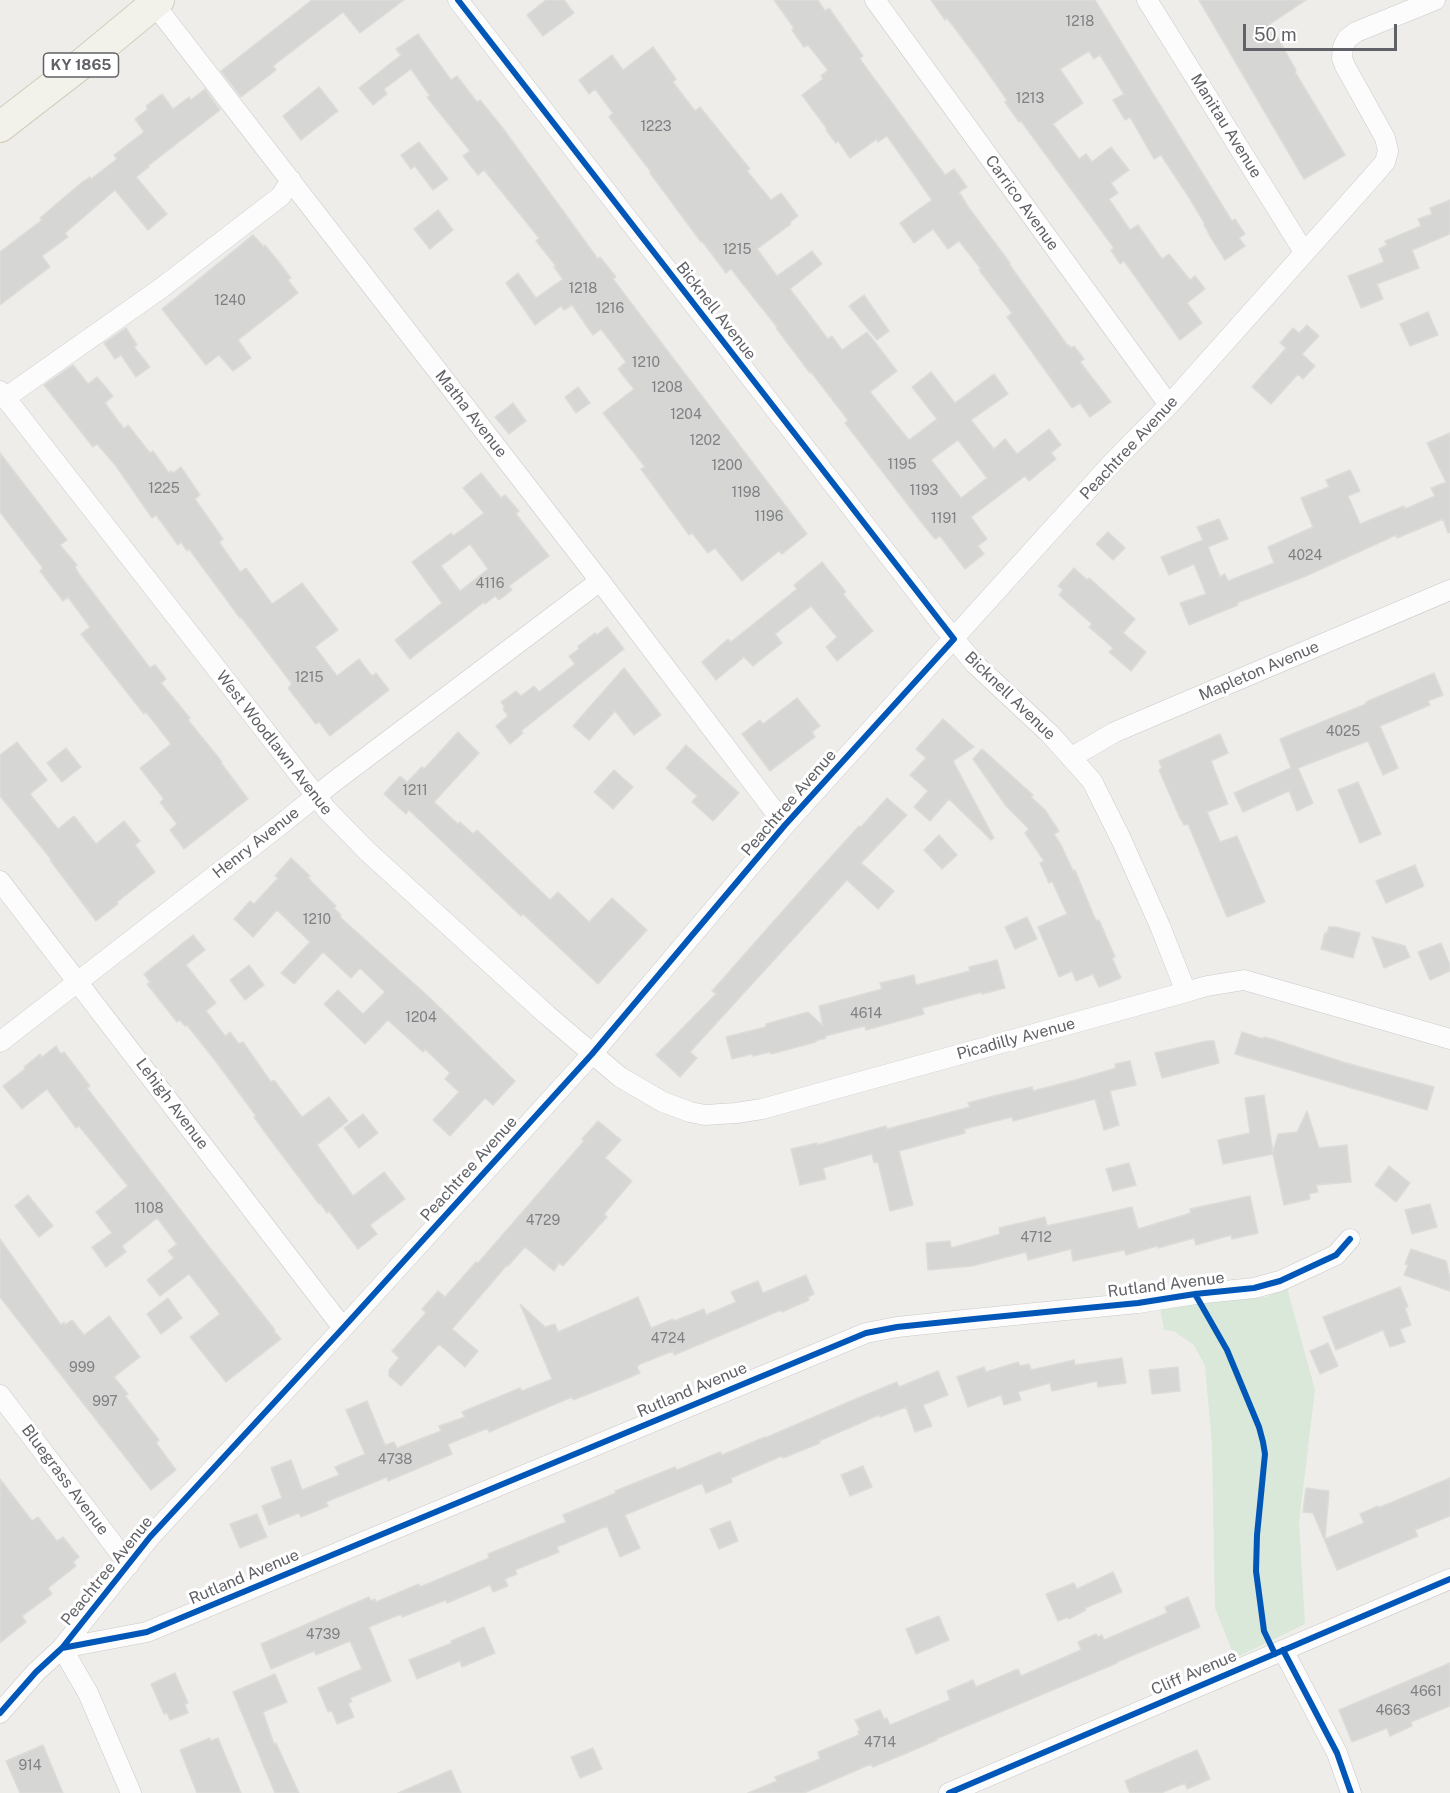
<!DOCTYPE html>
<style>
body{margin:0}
#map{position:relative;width:1450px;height:1793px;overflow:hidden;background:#eeedea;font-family:"Public Sans",sans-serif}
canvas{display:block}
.scale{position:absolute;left:1243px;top:24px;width:154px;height:27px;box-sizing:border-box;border:3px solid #606267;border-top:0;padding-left:8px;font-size:18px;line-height:21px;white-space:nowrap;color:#606267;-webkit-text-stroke:4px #fff;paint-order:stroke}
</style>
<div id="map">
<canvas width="1450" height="1793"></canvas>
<div class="scale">50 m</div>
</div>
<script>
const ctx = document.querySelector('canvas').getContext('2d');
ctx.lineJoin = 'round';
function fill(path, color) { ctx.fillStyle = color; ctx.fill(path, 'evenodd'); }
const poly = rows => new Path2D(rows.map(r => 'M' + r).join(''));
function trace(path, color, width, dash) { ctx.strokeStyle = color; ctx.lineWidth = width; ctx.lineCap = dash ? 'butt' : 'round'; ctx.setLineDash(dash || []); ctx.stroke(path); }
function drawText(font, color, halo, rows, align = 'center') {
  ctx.font = font + ' "Public Sans",sans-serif'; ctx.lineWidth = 6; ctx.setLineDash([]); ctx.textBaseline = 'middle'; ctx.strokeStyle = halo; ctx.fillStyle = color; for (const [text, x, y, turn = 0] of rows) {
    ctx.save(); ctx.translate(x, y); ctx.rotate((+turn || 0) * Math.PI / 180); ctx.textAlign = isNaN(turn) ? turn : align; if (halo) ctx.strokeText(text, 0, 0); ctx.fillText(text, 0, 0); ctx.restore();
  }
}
const green = poly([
 [1287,1288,1315,1390,1299,1522,1305,1624,1235,1658,1215,1608,1212,1444,1205,1366,1194,1345,1174,1331,1164,1330,1160,1307,1266,1297]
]);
const building = poly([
 [312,0,404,0,360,33,343,12,273,66,276,70,241,97,221,71,312,0],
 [546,0,564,0,574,13,543,36,527,15,546,0],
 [774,0,818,0,825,11,829,8,863,56,860,58,862,62,945,175,954,169,967,187,959,192,969,208,1010,263,1009,264,1068,346,1069,345,1071,348,1074,346,1084,359,1080,362,1111,402,1090,417,1080,403,1072,408,1007,317,1012,313,979,270,981,269,959,241,948,249,933,229,914,243,900,223,932,200,887,136,878,142,877,139,850,158,838,141,836,143,826,130,827,129,802,95,823,79,821,76,828,70,808,45,804,47,792,30,794,28,774,0],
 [931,0,1095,0,1232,221,1235,219,1245,234,1239,238,1245,246,1225,260,1208,233,1209,233,1204,225,1205,224,1188,196,1161,155,1154,159,1130,117,1125,120,1113,100,1124,94,1100,55,1094,59,1089,51,1060,69,1083,103,1053,124,1079,159,1086,154,1092,162,1111,147,1129,170,1111,183,1118,193,1109,199,1130,230,1138,225,1162,259,1169,254,1190,280,1195,276,1205,289,1187,303,1202,323,1180,340,1124,261,1120,264,1111,250,1114,248,1021,121,1019,122,1005,102,1007,100,981,63,947,18,945,20,931,0],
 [1199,0,1306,0,1270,24,1296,70,1295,72,1345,155,1304,179,1199,0],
 [418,34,451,80,457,76,477,102,480,100,502,127,598,259,600,257,616,277,613,279,638,312,807,534,782,554,779,551,742,581,715,548,708,553,692,533,689,535,641,469,645,467,603,413,634,389,618,369,626,362,601,329,593,335,572,305,564,310,561,306,535,325,506,283,518,273,536,298,563,279,554,267,556,266,536,241,539,238,518,212,484,170,478,175,463,156,470,151,427,97,430,96,411,69,384,89,387,94,373,105,359,88,401,55,396,49,418,34],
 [653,47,676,79,673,82,695,111,700,107,750,169,747,171,771,200,781,193,798,216,790,222,791,224,757,249,777,276,812,251,822,264,790,289,828,339,832,336,842,350,867,332,897,371,870,392,909,440,937,419,912,387,931,372,955,403,994,374,1008,394,971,420,994,449,1005,439,1017,454,1049,429,1061,445,1051,453,1056,459,1029,481,1025,476,971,517,987,539,978,546,984,554,965,569,940,536,935,539,925,527,845,423,848,420,811,372,810,373,776,328,777,327,731,269,726,273,702,241,701,242,650,173,651,172,609,117,613,113,595,89,589,94,579,80,612,55,623,70,653,47],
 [958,440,987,478,961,498,931,460,958,440],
 [319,87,338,111,301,140,283,116,319,87],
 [205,89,220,110,148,166,149,167,136,177,167,214,148,230,115,190,65,233,68,237,42,256,50,267,0,305,0,252,42,220,40,218,81,183,90,177,91,179,117,159,114,155,144,132,135,119,148,109,146,106,162,94,173,109,189,97,191,100,205,89],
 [419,142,448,179,433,190,415,166,411,169,401,155,419,142],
 [1450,200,1450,234,1412,250,1419,268,1377,284,1383,299,1361,308,1348,276,1384,262,1379,249,1387,245,1385,241,1421,226,1418,219,1432,214,1430,208,1450,200],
 [438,210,453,230,430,249,414,229,438,210],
 [253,235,264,247,265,245,278,261,291,278,288,280,298,293,238,340,251,358,233,371,219,355,206,365,162,309,253,235],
 [864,295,889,331,877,340,849,306,864,295],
 [1428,312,1438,335,1410,346,1400,324,1428,312],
 [1307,325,1319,336,1302,354,1315,366,1303,379,1298,374,1271,404,1252,387,1286,348,1280,343,1293,328,1299,333,1307,325],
 [126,328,137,345,134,347,150,367,136,377,121,355,115,359,104,343,126,328],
 [73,365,88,384,97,377,113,396,105,403,124,429,128,425,150,453,153,451,169,473,171,471,173,473,181,467,200,495,195,499,223,539,219,542,240,572,246,568,272,604,302,583,338,630,315,647,337,676,359,659,372,676,376,673,389,690,330,736,319,722,316,724,288,688,292,684,241,617,240,618,189,549,187,551,181,542,178,545,156,515,152,518,116,466,97,444,93,447,44,385,73,365],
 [578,387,590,403,576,413,565,397,578,387],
 [513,403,526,421,509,434,495,417,513,403],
 [1450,433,1450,532,1448,533,1443,519,1397,538,1396,535,1306,576,1237,603,1238,605,1189,625,1180,603,1206,594,1194,564,1169,575,1161,557,1203,540,1197,527,1219,519,1228,539,1208,547,1220,577,1225,574,1228,581,1274,563,1268,547,1313,527,1301,498,1329,487,1326,480,1350,470,1360,491,1348,496,1360,524,1404,506,1405,509,1435,496,1431,488,1446,482,1427,443,1450,433],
 [0,453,67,540,60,545,77,565,75,567,79,574,150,668,155,665,166,679,161,683,190,718,188,720,222,762,221,763,248,799,184,849,170,830,177,824,160,802,164,799,140,768,171,744,146,712,144,714,81,634,90,627,68,597,63,601,40,571,43,568,0,512,0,453],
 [481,473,501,498,505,495,519,511,516,514,549,556,509,586,512,590,499,600,495,596,485,604,484,602,410,659,395,640,442,603,412,562,451,533,453,536,484,513,463,488,481,473],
 [470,544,488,569,460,591,441,566,470,544],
 [1108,532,1125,548,1113,560,1096,544,1108,532],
 [822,562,846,592,843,594,873,631,837,661,826,647,837,637,811,606,775,634,782,643,753,666,744,657,716,680,702,662,728,639,731,642,797,589,794,585,822,562],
 [1074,568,1087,580,1089,578,1135,619,1123,633,1146,652,1131,671,1109,652,1113,648,1089,627,1092,624,1059,595,1063,590,1058,586,1074,568],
 [607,627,624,649,521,731,523,733,510,744,496,726,508,716,503,709,505,708,501,702,516,691,521,696,534,686,539,692,575,664,569,656,579,649,578,646,595,633,597,635,607,627],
 [624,668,661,715,634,735,615,711,589,740,573,726,624,668],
 [1434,673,1443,695,1428,701,1430,705,1380,726,1398,768,1383,775,1368,741,1298,768,1313,803,1297,811,1289,791,1243,812,1234,793,1291,768,1280,739,1366,704,1366,702,1434,673],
 [797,698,820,726,812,732,815,737,770,771,742,734,760,720,763,724,797,698],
 [943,719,974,747,953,761,994,838,991,840,949,799,930,821,914,807,928,791,910,775,926,758,916,749,943,719],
 [458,732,479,753,434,802,458,824,460,822,473,834,477,830,550,900,558,892,589,922,612,898,647,930,598,984,523,914,521,916,409,810,406,814,384,794,400,776,407,782,422,767,424,769,458,732],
 [1220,734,1228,753,1211,761,1228,804,1207,812,1220,842,1237,836,1265,902,1227,917,1188,824,1184,825,1180,818,1159,770,1162,768,1159,761,1220,734],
 [17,742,47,780,30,794,58,829,74,816,96,844,124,821,140,841,135,845,155,872,117,902,118,904,96,921,50,860,51,859,0,796,0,755,17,742],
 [686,745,739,793,713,821,692,802,697,796,666,768,686,745],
 [66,748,81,767,62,782,47,763,66,748],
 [982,749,1033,795,1031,797,1045,810,1059,831,1054,834,1061,845,1073,871,1075,870,1096,921,1099,920,1115,957,1112,958,1121,978,1099,987,1093,974,1076,981,1072,971,1059,977,1038,927,1067,914,1052,881,1049,883,1040,863,1044,861,1025,833,1029,829,1006,806,973,759,982,749],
 [614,770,633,787,613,809,594,792,614,770],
 [1358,782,1381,834,1360,843,1338,790,1358,782],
 [887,798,907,815,861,863,894,891,878,909,847,880,690,1052,697,1058,680,1077,656,1055,716,994,712,991,811,879,859,826,861,827,887,798],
 [939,835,957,855,942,869,924,850,939,835],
 [291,858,310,876,308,878,336,906,334,908,341,915,340,917,430,998,515,1081,493,1105,485,1098,450,1136,433,1120,459,1092,445,1079,450,1073,425,1049,423,1052,388,1020,365,1044,324,1004,338,990,363,1014,385,992,360,968,351,978,323,952,294,984,281,973,310,942,277,910,253,937,234,919,250,901,254,904,278,878,275,876,291,858],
 [1415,865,1424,886,1386,903,1376,881,1415,865],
 [1027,917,1037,939,1015,949,1005,927,1027,917],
 [1329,927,1336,927,1360,933,1353,958,1321,949,1325,933,1327,933,1329,927],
 [193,935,205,950,186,965,216,1003,206,1011,225,1036,230,1032,239,1044,243,1042,271,1082,274,1080,302,1117,329,1097,348,1121,317,1145,353,1196,384,1172,405,1199,370,1225,377,1234,358,1249,329,1211,327,1213,320,1203,319,1204,264,1131,254,1117,256,1116,217,1063,187,1025,185,1026,180,1020,177,1022,147,984,150,982,144,974,193,935],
 [1372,937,1405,946,1410,957,1384,968,1372,937],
 [1441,943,1450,965,1450,971,1430,980,1418,952,1441,943],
 [997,960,1005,988,982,994,982,992,922,1008,924,1014,866,1030,865,1026,825,1036,826,1038,815,1041,816,1042,771,1054,770,1052,753,1056,752,1054,732,1059,726,1037,766,1027,766,1024,808,1012,823,1026,819,1006,882,989,880,983,914,975,916,985,970,971,969,967,997,960],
 [249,965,264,985,245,1000,230,980,249,965],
 [1242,1032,1263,1039,1264,1037,1272,1039,1346,1063,1434,1087,1427,1110,1235,1054,1242,1032],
 [1207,1041,1214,1041,1219,1063,1162,1078,1155,1053,1207,1041],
 [56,1046,61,1054,64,1052,90,1086,87,1088,203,1239,275,1330,274,1331,281,1339,226,1382,190,1337,220,1314,189,1274,160,1296,147,1280,174,1258,168,1251,177,1244,157,1218,122,1246,126,1252,106,1267,92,1247,112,1233,96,1212,128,1186,79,1126,76,1128,47,1089,22,1109,3,1086,25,1069,24,1067,40,1054,42,1057,56,1046],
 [1130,1061,1136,1085,1110,1091,1119,1125,1104,1130,1095,1099,1013,1121,1012,1117,964,1129,965,1133,899,1151,913,1205,890,1211,878,1162,874,1163,872,1154,823,1168,826,1179,800,1185,791,1149,817,1143,817,1145,886,1126,887,1129,970,1107,968,1103,994,1096,1032,1087,1033,1091,1079,1079,1116,1068,1115,1064,1130,1061],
 [1264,1095,1273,1152,1278,1134,1297,1132,1307,1111,1319,1148,1347,1145,1351,1182,1316,1185,1318,1192,1309,1194,1310,1199,1284,1205,1273,1154,1223,1164,1218,1140,1250,1133,1245,1098,1264,1095],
 [363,1114,378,1133,359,1148,344,1128,363,1114],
 [598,1121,621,1140,605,1158,632,1181,604,1214,607,1217,563,1266,559,1263,554,1271,525,1247,508,1266,507,1265,452,1329,478,1351,465,1367,439,1344,401,1386,389,1376,389,1370,399,1358,392,1351,426,1313,422,1309,438,1291,445,1297,476,1262,478,1263,584,1141,582,1139,598,1121],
 [1129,1163,1136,1185,1113,1191,1106,1169,1129,1163],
 [1389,1166,1410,1183,1396,1202,1375,1185,1389,1166],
 [28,1195,53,1226,39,1237,15,1206,28,1195],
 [1250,1196,1258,1233,1232,1239,1231,1235,1196,1245,1194,1238,1158,1248,1157,1246,1126,1255,1124,1250,1073,1261,1071,1249,1028,1260,1026,1252,972,1266,928,1270,926,1243,950,1241,951,1248,1000,1234,999,1228,1045,1217,1047,1226,1132,1207,1138,1229,1191,1213,1190,1209,1250,1196],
 [1430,1204,1437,1227,1412,1234,1405,1210,1430,1204],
 [0,1239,61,1325,64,1322,65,1325,72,1320,84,1335,109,1316,140,1357,114,1377,128,1394,125,1396,159,1440,156,1443,176,1470,151,1490,0,1297,0,1239],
 [1411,1249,1446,1261,1450,1278,1450,1291,1404,1275,1408,1265,1405,1264,1411,1249],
 [806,1275,814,1294,808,1297,809,1300,782,1312,781,1310,674,1355,673,1351,640,1364,637,1367,640,1373,619,1382,573,1400,572,1397,489,1432,488,1428,448,1444,452,1454,388,1481,387,1477,326,1502,328,1506,301,1517,299,1513,269,1525,262,1506,282,1498,271,1468,291,1460,302,1490,339,1475,335,1467,365,1454,346,1410,367,1401,385,1445,394,1442,397,1448,441,1431,439,1426,465,1417,462,1412,520,1388,522,1391,552,1379,520,1304,545,1327,555,1324,558,1332,638,1297,651,1328,673,1319,674,1321,704,1309,706,1315,736,1302,731,1292,758,1281,763,1293,806,1275],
 [1400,1287,1408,1307,1405,1308,1411,1325,1400,1329,1405,1342,1390,1347,1383,1330,1336,1350,1323,1317,1400,1287],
 [168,1298,182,1318,161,1334,147,1314,168,1298],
 [1328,1343,1338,1366,1320,1374,1310,1351,1328,1343],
 [1122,1358,1126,1383,1098,1387,1097,1381,1052,1391,1050,1383,1018,1392,1021,1400,1004,1405,1001,1395,968,1407,957,1377,984,1367,986,1372,1018,1362,1020,1366,1029,1364,1031,1370,1074,1360,1075,1365,1122,1358],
 [1178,1367,1180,1391,1152,1394,1149,1370,1178,1367],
 [938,1371,948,1395,923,1405,932,1426,915,1432,906,1407,880,1417,879,1415,819,1441,820,1443,783,1458,782,1456,731,1478,732,1482,706,1493,702,1483,625,1515,640,1548,620,1557,607,1526,557,1547,559,1552,515,1570,517,1574,505,1579,508,1586,493,1592,490,1585,447,1603,446,1600,402,1617,401,1614,369,1627,391,1681,350,1698,352,1702,348,1703,354,1717,337,1724,332,1711,328,1712,318,1688,362,1669,350,1641,316,1655,314,1651,271,1669,261,1644,369,1597,371,1601,375,1599,376,1602,419,1584,420,1587,489,1558,488,1554,566,1522,563,1515,616,1493,615,1491,675,1467,677,1470,720,1452,722,1455,765,1437,765,1438,851,1401,897,1382,899,1387,938,1371],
 [863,1466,872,1487,850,1496,841,1475,863,1466],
 [1450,1478,1450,1516,1415,1530,1418,1536,1337,1570,1313,1513,1303,1512,1306,1488,1329,1491,1325,1539,1364,1523,1360,1514,1378,1506,1378,1508,1450,1478],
 [0,1479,32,1521,38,1517,57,1541,63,1537,79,1557,73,1562,76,1566,48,1588,52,1594,22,1616,26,1622,0,1643,0,1479],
 [257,1514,267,1537,240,1548,230,1524,257,1514],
 [730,1521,738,1541,719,1549,710,1529,730,1521],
 [1113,1572,1122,1592,1085,1608,1086,1610,1069,1619,1068,1617,1058,1621,1046,1594,1074,1583,1077,1589,1113,1572],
 [1188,1597,1200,1627,1117,1662,1117,1663,936,1739,937,1740,902,1755,873,1767,871,1764,804,1793,748,1793,777,1781,775,1777,820,1759,818,1752,859,1735,858,1731,860,1730,855,1720,880,1710,884,1719,887,1718,890,1725,950,1700,947,1691,973,1680,976,1687,1018,1669,1021,1676,1081,1650,1078,1642,1096,1634,1098,1637,1102,1635,1104,1640,1167,1613,1165,1607,1188,1597],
 [939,1616,949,1640,916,1654,906,1629,939,1616],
 [484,1627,495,1653,462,1667,460,1661,417,1679,409,1660,452,1643,451,1641,484,1627],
 [1450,1663,1450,1706,1411,1722,1412,1726,1390,1736,1387,1728,1352,1742,1339,1710,1450,1663],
 [175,1673,188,1703,185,1704,188,1713,170,1720,167,1713,164,1714,151,1684,175,1673],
 [275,1674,287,1702,263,1712,274,1744,276,1743,299,1793,275,1793,233,1692,275,1674],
 [210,1738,211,1741,218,1738,241,1793,197,1793,180,1750,210,1738],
 [43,1745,63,1793,20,1793,6,1761,43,1745],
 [593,1748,602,1769,580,1778,571,1757,593,1748],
 [1197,1750,1210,1779,1187,1789,1185,1783,1161,1793,1130,1793,1125,1781,1197,1750],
 [451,1770,461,1793,398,1793,451,1770]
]);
const minor = poly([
 [458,0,941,623,975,664,1050,734,1092,781,1121,839,1160,926,1186,992],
 [875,0,1169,405],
 [1147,0,1304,252],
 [154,4,600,581,785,825],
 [0,391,327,810,367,851,547,1015,620,1077,663,1102,690,1112,705,1115,736,1113,762,1109,1186,992,1207,986,1244,980,1450,1039],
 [5,398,160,289,281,196,291,180],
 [1072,757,1115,732,1450,590],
 [0,881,343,1328],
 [0,1042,279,826,331,784,600,581],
 [0,1395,129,1565],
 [62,1648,147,1632,866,1333,897,1327,974,1319,1138,1303,1195,1294,1254,1288,1280,1281,1336,1255,1350,1239],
 [62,1648,88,1693,131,1793],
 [1283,1650,1337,1753,1351,1793],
 [0,1713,36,1672,62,1648,150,1537,343,1328,592,1054,785,825,1111,464,1169,405,1373,176,1385,162,1388,151,1385,138,1345,66,1342,58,1343,47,1347,39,1356,32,1435,0],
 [949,1793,1450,1579]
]);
const primary = poly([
 [0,127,84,62,159,0]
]);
const cycleway = poly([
 [1195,1294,1227,1350,1259,1427,1263,1442,1265,1454,1257,1535,1256,1571,1264,1631,1275,1654],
 [62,1648,147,1632,866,1333,897,1327,974,1319,1138,1303,1195,1294,1254,1288,1280,1281,1336,1255,1350,1239],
 [1283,1650,1337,1753,1351,1793],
 [0,1713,36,1672,62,1648,150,1537,343,1328,592,1054,785,825,954,639,458,0],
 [949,1793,1450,1579]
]);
const numberNames = [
 ["1218",1080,22],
 ["1213",1030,99],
 ["1223",656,127],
 ["1215",737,250],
 ["1218",583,289],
 ["1240",230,301],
 ["1216",610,309],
 ["1210",646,363],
 ["1208",667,388],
 ["1204",686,415],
 ["1202",705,441],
 ["1195",902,465],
 ["1200",727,466],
 ["1225",164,489],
 ["1193",924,491],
 ["1198",746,493],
 ["1196",769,517],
 ["1191",944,519],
 ["4024",1305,556],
 ["4116",490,584],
 ["1215",309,678],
 ["4025",1343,732],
 ["1211",415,791],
 ["1210",317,920],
 ["4614",866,1014],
 ["1204",421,1018],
 ["1108",149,1209],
 ["4729",543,1221],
 ["4712",1036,1238],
 ["4724",668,1339],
 ["999",82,1368],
 ["997",105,1402],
 ["4738",395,1460],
 ["4739",323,1635],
 ["4661",1426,1692],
 ["4663",1393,1711],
 ["4714",880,1743],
 ["914",30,1766]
];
const shields = [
 [81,65,75]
];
const shieldNames = [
 ["KY 1865",81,65]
];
const streetNames = [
 ["Manitau Avenue",1226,126,58],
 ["Carrico Avenue",1022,203,54],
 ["Bicknell Avenue",716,311,52],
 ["Matha Avenue",471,414,52],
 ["Peachtree Avenue",1129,448,-47],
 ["Mapleton Avenue",1259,671,-23],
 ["Bicknell Avenue",1010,696,44],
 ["West Woodlawn Avenue",274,743,52],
 ["Peachtree Avenue",789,803,-49],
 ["Henry Avenue",256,843,-38],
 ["Picadilly Avenue",1016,1039,-15],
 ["Lehigh Avenue",172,1104,53],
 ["Peachtree Avenue",469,1169,-48],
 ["Rutland Avenue",1166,1285,-7],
 ["Rutland Avenue",692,1390,-23],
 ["Bluegrass Avenue",65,1480,53],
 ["Peachtree Avenue",107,1571,-51],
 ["Rutland Avenue",244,1577,-23],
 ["Cliff Avenue",1194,1673,-23]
];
fill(green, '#d9e8d8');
fill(building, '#d6d6d4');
trace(building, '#dedcd9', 1.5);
trace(minor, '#c9c9c9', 21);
trace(primary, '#d3cdbb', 32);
trace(minor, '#fcfcfc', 20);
trace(primary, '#f3f2ea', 30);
trace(cycleway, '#0057b8', 6);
drawText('14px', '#7e8083', null, numberNames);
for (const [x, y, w] of shields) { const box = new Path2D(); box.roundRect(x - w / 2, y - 12, w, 24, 4.5); ctx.fillStyle = '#fff'; ctx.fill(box); trace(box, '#606267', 1.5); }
drawText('bold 15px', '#606267', null, shieldNames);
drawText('16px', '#606267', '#fff', streetNames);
</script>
